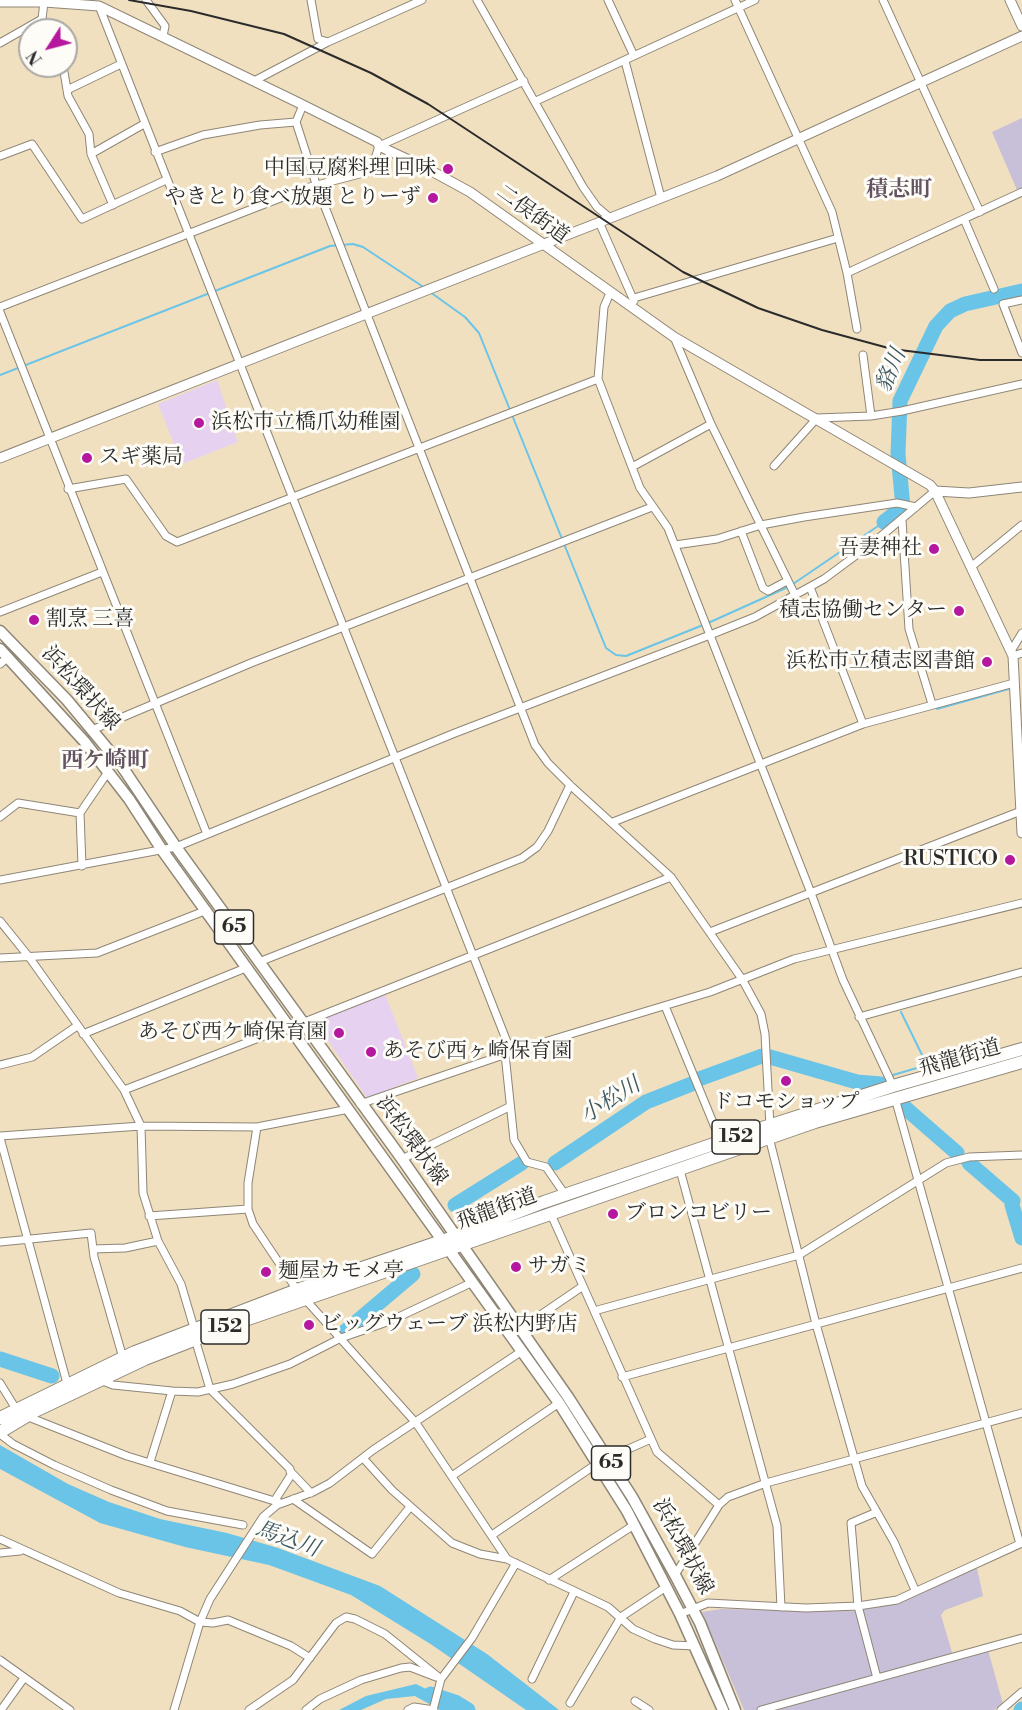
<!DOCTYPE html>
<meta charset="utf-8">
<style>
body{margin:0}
#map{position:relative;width:1022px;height:1710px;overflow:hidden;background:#f1e0c0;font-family:"Libre Bodoni",serif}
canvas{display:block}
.north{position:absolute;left:18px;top:18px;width:60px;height:60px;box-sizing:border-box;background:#fdfcf7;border:2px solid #a9a8a5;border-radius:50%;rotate:234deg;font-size:16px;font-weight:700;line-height:24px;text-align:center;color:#2b2b2b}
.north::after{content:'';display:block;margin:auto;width:21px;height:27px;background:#b5179e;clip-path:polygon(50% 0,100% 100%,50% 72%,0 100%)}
</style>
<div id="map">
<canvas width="1022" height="1710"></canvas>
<div class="north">N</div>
</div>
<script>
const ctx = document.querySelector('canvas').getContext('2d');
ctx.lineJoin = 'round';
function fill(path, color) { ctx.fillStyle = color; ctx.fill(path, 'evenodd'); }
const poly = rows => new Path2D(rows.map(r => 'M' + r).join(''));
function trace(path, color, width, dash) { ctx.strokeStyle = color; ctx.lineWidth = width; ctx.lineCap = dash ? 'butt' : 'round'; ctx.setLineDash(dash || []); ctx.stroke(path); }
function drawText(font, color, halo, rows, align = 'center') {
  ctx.font = font + ' "Libre Bodoni","Noto Serif JP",serif'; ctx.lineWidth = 6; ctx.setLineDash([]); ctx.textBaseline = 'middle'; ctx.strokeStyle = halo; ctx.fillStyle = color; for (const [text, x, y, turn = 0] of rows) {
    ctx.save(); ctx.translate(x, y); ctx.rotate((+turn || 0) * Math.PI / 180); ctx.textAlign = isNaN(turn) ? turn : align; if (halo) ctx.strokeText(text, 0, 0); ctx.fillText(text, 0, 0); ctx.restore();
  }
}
const built = poly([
 [217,380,238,442,182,464,158,404],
 [385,994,418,1078,367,1098,315,1022]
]);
const industrial = poly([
 [1022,118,1022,188,1017,190,992,132],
 [977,1568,983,1596,945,1610,941,1615,954,1659,988,1650,1003,1704,994,1710,744,1710,702,1612,721,1609,854,1611,900,1603]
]);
const water = poly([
 [0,1445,68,1484,109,1502,160,1519,227,1533,278,1548,380,1586,487,1654,559,1710,526,1710,432,1645,351,1595,269,1565,185,1547,100,1523,0,1469],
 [416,1684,469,1710,440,1710,415,1696,386,1699,361,1710,339,1710,366,1696]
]);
const stream = poly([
 [430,292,465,317,479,333,606,648,616,655,626,656,703,625],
 [0,375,330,246,353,244,363,247,425,288],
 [793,584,884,522],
 [708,623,788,587],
 [937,709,1012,688],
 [897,1003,1018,970],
 [893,1080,893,1075,927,1065,901,1012]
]);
const river = poly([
 [884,522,903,507,898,454,900,401,936,326,950,311,965,304,1022,291],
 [770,1057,857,1082,881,1084],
 [699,1079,762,1056],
 [903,1106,957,1153],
 [555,1163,646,1102,694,1083],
 [969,1163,1013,1201,1012,1205,1022,1238],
 [455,1205,522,1163],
 [341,1335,413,1274],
 [0,1359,52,1376],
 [431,1694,455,1702,468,1710],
 [1021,1710,1022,1709]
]);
const street = poly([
 [146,0,165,26,163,36],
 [311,0,318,39,328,42,422,0],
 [477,0,583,187,597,207,610,218],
 [608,0,634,56],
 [735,0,832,212,847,273,1022,192],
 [883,0,980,212],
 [44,2,42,19,48,30],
 [99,6,511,1052],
 [0,43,42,19],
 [625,61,661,198],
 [63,66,68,96,89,134,91,154,113,205],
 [254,81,328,42],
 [67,90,121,64],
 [536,101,755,0],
 [303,105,296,122,316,184,535,745,548,763,570,785,671,877,742,979,761,1014,765,1034,770,1126],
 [155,152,203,135,260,125,296,122],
 [91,154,144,124],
 [0,156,32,144,82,219,166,180],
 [964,219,994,289],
 [599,222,634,301],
 [847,273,857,329],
 [610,293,604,307,598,379,640,488,668,528,811,893,843,980,893,1086],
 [634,298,838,238],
 [1022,300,1003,304,1022,353],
 [0,307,306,188,371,171,379,146,524,81],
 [0,312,207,834],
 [674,337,711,424,795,595],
 [863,355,871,416],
 [774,466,817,418,871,416,902,411,1022,384],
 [632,467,711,424],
 [68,489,126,479,166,536,177,542,598,379],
 [902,520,909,629,932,704],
 [741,531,763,588,768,591,787,581],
 [675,545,717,539,761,525,804,517,897,503,916,507],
 [971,567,1022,525],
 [810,587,863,724],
 [0,612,102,572],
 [1011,651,1022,633],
 [1013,656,1022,653],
 [0,664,8,657],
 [92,730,251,663,652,507],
 [0,817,18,803,80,813],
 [613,822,863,724,1014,683],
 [82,866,80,813,108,772],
 [0,880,176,847,455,733,710,635,755,617,824,579,874,542,935,491],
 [0,921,29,957,124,1090,141,1126,143,1193,158,1241,181,1284,194,1328],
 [710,932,1021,811],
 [0,958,97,953,207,910],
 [259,962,522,858,537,847,548,831,570,785],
 [665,1006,721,1142],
 [859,1017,1022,972],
 [302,1023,671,877],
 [83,1034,248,967],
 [505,1054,514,1140,527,1162,546,1167,566,1196],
 [0,1065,32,1057,77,1026],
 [124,1090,290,1026],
 [895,1098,1020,1544],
 [360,1104,521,1049,710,992,794,959,1022,903],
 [257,1127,248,1183,248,1209,253,1224,297,1290],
 [0,1136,141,1126,257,1127,349,1109],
 [769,1137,816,1324,862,1486,894,1542,915,1590],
 [0,1138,67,1383],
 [402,1159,509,1107],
 [680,1170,777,1526,781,1607],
 [550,1212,657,1452,719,1505],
 [149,1216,248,1209],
 [0,1242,91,1233,94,1257,123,1358],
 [93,1249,125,1248,158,1241],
 [305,1299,416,1423,507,1559],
 [594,1311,799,1255,946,1163,969,1157,1022,1155],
 [520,1329,583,1286],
 [195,1339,210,1389,290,1469,291,1475,275,1500],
 [622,1377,1022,1268],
 [100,1380,113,1385,172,1391,198,1392,233,1384,290,1364,341,1338,390,1321,473,1282],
 [0,1383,16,1409],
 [26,1416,127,1456,281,1503],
 [0,1434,13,1444,54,1465,111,1490,167,1511,243,1525],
 [363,1458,392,1490,452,1543,480,1554,507,1559,608,1607,633,1629,655,1639,673,1645,695,1646],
 [608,1458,651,1439],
 [150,1462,172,1391],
 [290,1471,311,1493],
 [452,1476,559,1403],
 [293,1499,372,1554,410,1507],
 [877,1512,851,1523,858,1606,877,1678],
 [492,1535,598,1463],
 [0,1539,119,1593,180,1611,200,1622,213,1623,228,1620,291,1646,310,1658],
 [0,1553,20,1551],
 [675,1575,719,1505,728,1497,766,1483,1022,1413],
 [549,1580,634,1525],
 [680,1614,708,1603,806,1608,858,1606,897,1600,1022,1543],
 [0,1660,70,1710],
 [532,1679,574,1592],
 [635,1701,649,1710],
 [570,1703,621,1617,666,1587],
 [1,1710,24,1678],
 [174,1710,200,1622,210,1599,263,1517,277,1505,313,1492,330,1483,373,1450,522,1351],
 [249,1710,293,1680,336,1623,346,1617,355,1619,385,1634,441,1679],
 [306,1710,320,1699,361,1680,401,1668,410,1667,436,1677],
 [408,1710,414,1707,434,1710],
 [433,1710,441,1679,472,1638,516,1563],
 [761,1710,1022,1638],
 [1001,1710,1022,1692]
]);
const secondary = poly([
 [1010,0,1022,26],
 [0,2,44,2,99,6,297,102,377,142,379,146,428,169,470,192,674,337,930,485,935,491,969,493,1022,487],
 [0,458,717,176,1022,36],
 [935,491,1013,656,1022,833]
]);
const primary = poly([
 [0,631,67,700,121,765,176,847,402,1159,568,1397,632,1497,675,1575,700,1623,735,1710],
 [0,649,84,741,129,799,162,850,559,1403,627,1511,680,1614,723,1710]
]);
const highway = poly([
 [0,1418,135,1352,297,1290,445,1240,544,1202,740,1135,893,1086,1022,1049],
 [0,1432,35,1411,145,1359,248,1319,815,1122,1022,1062]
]);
const rail = poly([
 [129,0,191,11,284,34,371,73,428,104,683,272,758,308,822,330,892,349,980,360,1022,360]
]);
const markers = [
 [448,169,6,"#b5179e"],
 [433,198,6,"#b5179e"],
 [199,423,6,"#b5179e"],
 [87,458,6,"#b5179e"],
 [934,549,6,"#b5179e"],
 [959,611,6,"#b5179e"],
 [34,620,6,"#b5179e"],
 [987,662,6,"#b5179e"],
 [1010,860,6,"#b5179e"],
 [339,1033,6,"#b5179e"],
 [371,1052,6,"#b5179e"],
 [786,1081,6,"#b5179e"],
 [613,1214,6,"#b5179e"],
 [516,1267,6,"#b5179e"],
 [266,1272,6,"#b5179e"],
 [309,1325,6,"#b5179e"]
];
const shields = [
 [234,927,39],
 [736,1137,48],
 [225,1327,48],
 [611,1463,39]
];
const shieldNames = [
 ["65",234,927],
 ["152",736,1137],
 ["152",225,1327],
 ["65",611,1463]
];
const poiNames = [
 ["中国豆腐料理 回味",436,169,"right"],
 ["やきとり食べ放題 とりーず",421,198,"right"],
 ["浜松市立橋爪幼稚園",211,423],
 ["スギ薬局",99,458],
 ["吾妻神社",922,549,"right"],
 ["積志協働センター",947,611,"right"],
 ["割烹 三喜",46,620],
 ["浜松市立積志図書館",975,662,"right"],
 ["RUSTICO",998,860,"right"],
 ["あそび西ケ崎保育園",327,1033,"right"],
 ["あそび西ヶ崎保育園",383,1052],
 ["ドコモショップ",786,1103,"center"],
 ["ブロンコビリー",625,1214],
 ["サガミ",528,1267],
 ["麺屋カモメ亭",278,1272],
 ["ビッグウェーブ 浜松内野店",321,1325]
];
const streetNames = [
 ["二俣街道",532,215,36],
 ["浜松環状線",80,689,48],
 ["飛龍街道",960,1059,-16],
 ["浜松環状線",411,1141,54],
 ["飛龍街道",497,1210,-20],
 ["浜松環状線",682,1547,62]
];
const neighbourhoodNames = [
 ["積志町",899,191],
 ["西ケ崎町",105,762]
];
const waterNames = [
 ["貉川",892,371,-67],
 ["小松川",611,1101,-32],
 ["馬込川",287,1540,20]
];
fill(built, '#e6d2f0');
fill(industrial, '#c8bfd8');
fill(water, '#6ac4e7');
trace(stream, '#6ac4e7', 2);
trace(river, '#6ac4e7', 15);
trace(street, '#8e8676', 9);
trace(secondary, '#8e8676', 11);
trace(primary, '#8e8676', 13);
trace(highway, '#8e8676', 14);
trace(street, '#fff', 7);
trace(secondary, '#fff', 9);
trace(primary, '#fff', 10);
trace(highway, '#fff', 12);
trace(rail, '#2b2b2b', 2);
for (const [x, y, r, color] of markers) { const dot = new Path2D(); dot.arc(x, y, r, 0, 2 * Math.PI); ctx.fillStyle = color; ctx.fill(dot); trace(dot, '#fdfcf7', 2); }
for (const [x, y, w] of shields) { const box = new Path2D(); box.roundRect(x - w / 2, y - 17, w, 34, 4.5); ctx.fillStyle = '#fdfcf7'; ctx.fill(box); trace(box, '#2b2b2b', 1.5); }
drawText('bold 20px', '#2b2b2b', null, shieldNames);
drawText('21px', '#2b2b2b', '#fdfcf7', poiNames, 'left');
drawText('21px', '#2b2b2b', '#fdfcf7', streetNames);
drawText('bold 22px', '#645361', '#fdfcf7', neighbourhoodNames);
drawText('italic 22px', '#3e5963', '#fdfcf7', waterNames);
</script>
